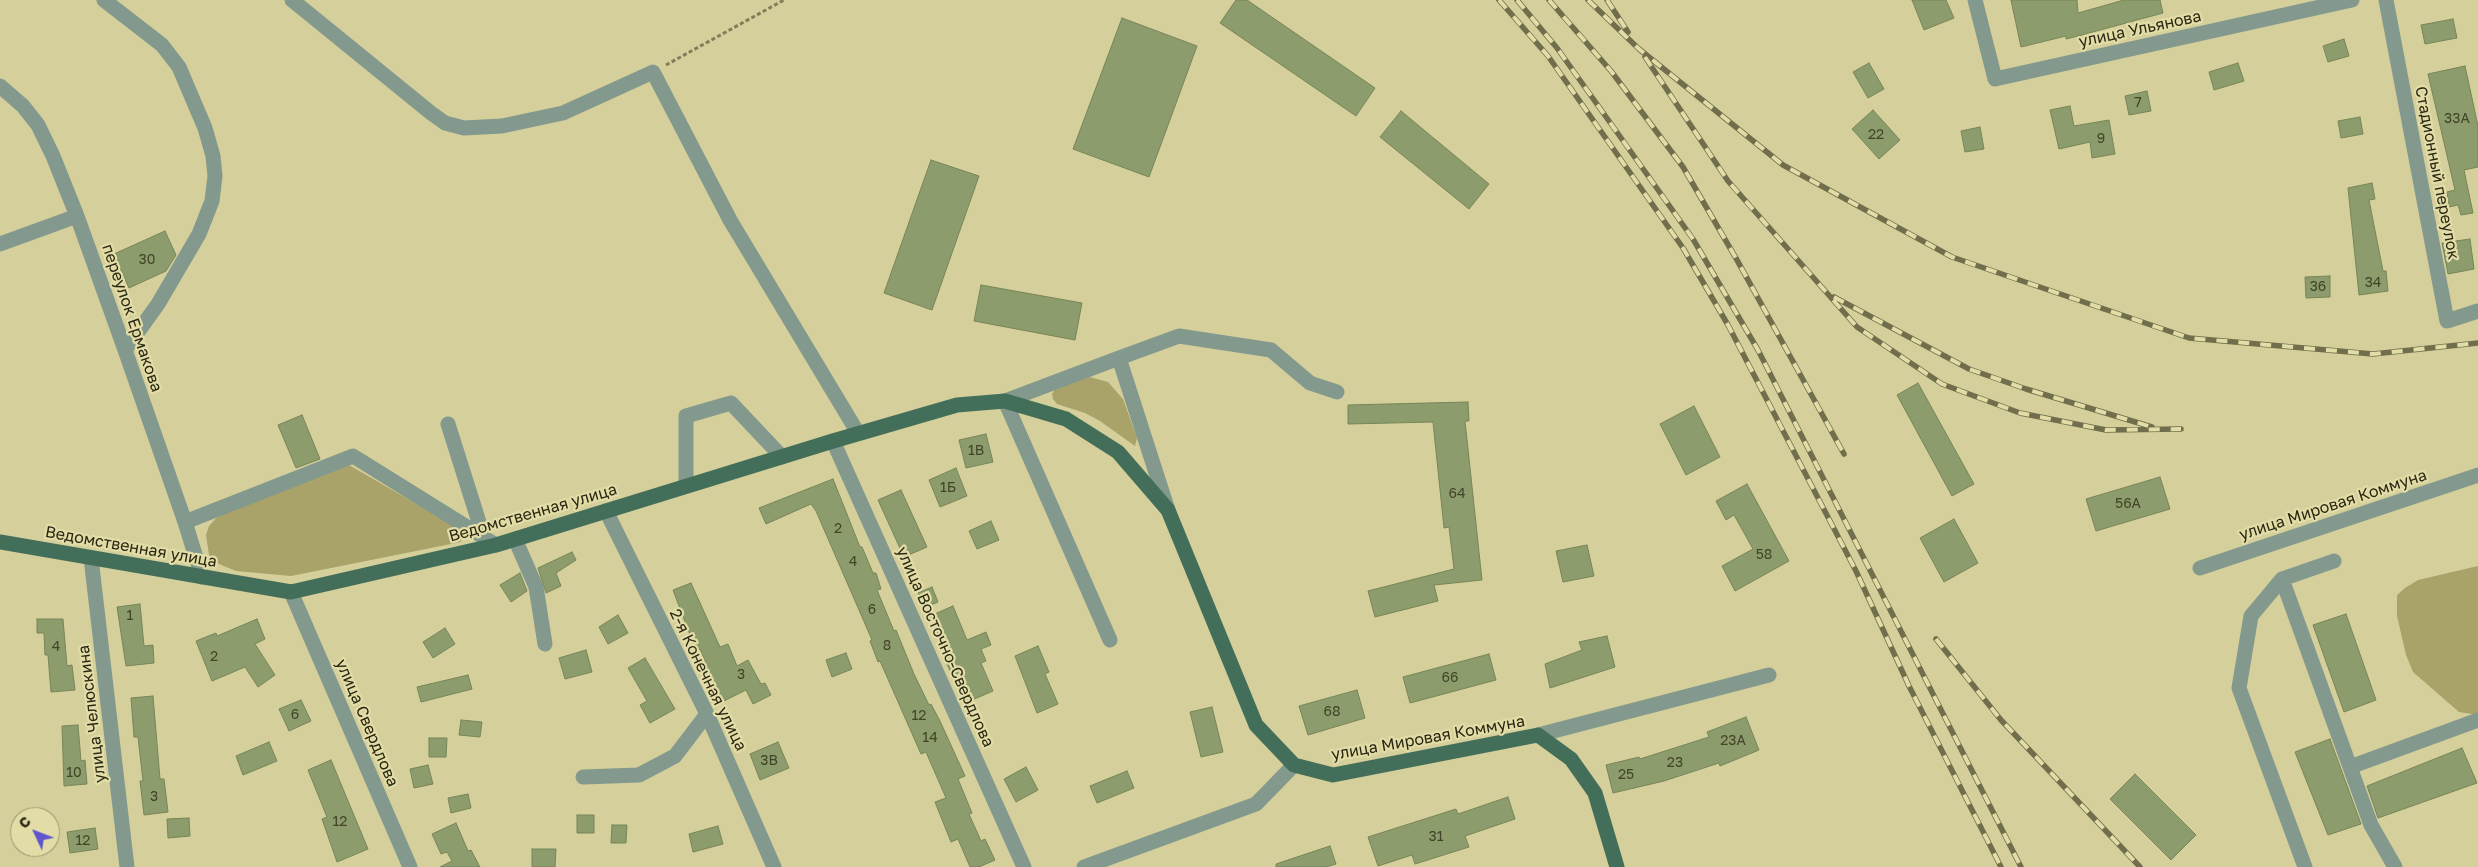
<!DOCTYPE html>
<meta charset="utf-8">
<style>
body{margin:0}
#map{position:relative;width:2478px;height:867px;overflow:hidden;background:#d4cf9b;font-family:"Golos Text",sans-serif}
canvas{display:block}
.north{position:absolute;left:10px;top:807px;width:50px;height:50px;box-sizing:border-box;background:#e2dca7;border:1px solid #98946b;border-radius:50%;rotate:313deg;font-size:14px;font-weight:700;line-height:20px;text-align:center;color:#292712}
.north::after{content:'';display:block;margin:auto;width:18px;height:22px;background:#6055cd;clip-path:polygon(50% 0,100% 100%,50% 72%,0 100%)}
</style>
<div id="map">
<canvas width="2478" height="867"></canvas>
<div class="north">С</div>
</div>
<script>
const ctx = document.querySelector('canvas').getContext('2d');
ctx.lineJoin = 'round';
function fill(path, color) { ctx.fillStyle = color; ctx.fill(path, 'evenodd'); }
const poly = rows => new Path2D(rows.map(r => 'M' + r).join(''));
function trace(path, color, width, dash) { ctx.strokeStyle = color; ctx.lineWidth = width; ctx.lineCap = dash ? 'butt' : 'round'; ctx.setLineDash(dash || []); ctx.stroke(path); }
function drawText(font, color, halo, rows, align = 'center') {
  ctx.font = font + ' "Golos Text",sans-serif'; ctx.lineWidth = 4.5; ctx.setLineDash([]); ctx.textBaseline = 'middle'; ctx.strokeStyle = halo; ctx.fillStyle = color; for (const [text, x, y, turn = 0] of rows) {
    ctx.save(); ctx.translate(x, y); ctx.rotate((+turn || 0) * Math.PI / 180); ctx.textAlign = isNaN(turn) ? turn : align; if (halo) ctx.strokeText(text, 0, 0); ctx.fillText(text, 0, 0); ctx.restore();
  }
}
const green = poly([
 [1090,377,1108,382,1123,399,1137,438,1135,446,1100,421,1085,413,1057,404,1053,399,1052,394,1056,387],
 [349,465,460,529,463,535,461,542,291,576,236,571,219,564,209,555,206,535,209,526,218,516],
 [2478,566,2478,715,2459,712,2413,672,2406,655,2397,616,2397,595,2405,588,2418,580]
]);
const building = poly([
 [1236,0,1247,0,1375,88,1356,116,1220,23,1236,0],
 [1912,0,1946,0,1954,18,1924,30,1912,0],
 [2011,0,2077,0,2078,13,2124,0,2160,0,2163,13,2078,36,2066,39,2066,36,2021,47,2011,0],
 [1122,18,1197,46,1149,177,1073,149,1122,18],
 [2453,19,2457,38,2425,44,2421,25,2453,19],
 [2344,39,2349,56,2328,62,2323,46,2344,39],
 [1869,63,1884,89,1868,98,1853,72,1869,63],
 [2238,63,2244,81,2214,90,2209,72,2238,63],
 [2465,66,2478,126,2478,167,2464,170,2473,213,2461,215,2458,205,2449,207,2447,192,2455,190,2428,74,2465,66],
 [2147,91,2151,111,2129,115,2125,96,2147,91],
 [2070,106,2074,126,2109,120,2115,154,2092,158,2090,142,2059,149,2050,110,2070,106],
 [1873,110,1900,140,1879,159,1852,129,1873,110],
 [1401,111,1489,184,1469,209,1380,137,1401,111],
 [2360,117,2363,134,2341,138,2338,121,2360,117],
 [1980,127,1984,149,1965,152,1961,131,1980,127],
 [931,160,979,176,932,310,884,293,931,160],
 [2372,183,2375,199,2369,200,2383,271,2386,271,2388,291,2359,295,2348,188,2372,183],
 [165,231,176,255,166,271,129,288,114,254,165,231],
 [2470,239,2474,269,2448,274,2442,243,2470,239],
 [2330,276,2330,297,2306,298,2305,277,2330,276],
 [981,285,1082,303,1075,340,974,321,981,285],
 [1918,383,1974,484,1952,496,1897,395,1918,383],
 [1468,402,1469,421,1465,421,1482,580,1434,585,1438,601,1375,617,1368,591,1454,569,1449,527,1444,528,1433,422,1348,424,1348,405,1468,402],
 [1694,406,1720,457,1686,475,1660,424,1694,406],
 [302,415,320,459,296,468,278,425,302,415],
 [986,434,993,462,966,468,959,440,986,434],
 [956,468,967,496,940,507,929,480,956,468],
 [2160,477,2170,509,2096,531,2086,499,2160,477],
 [833,479,860,547,862,547,873,573,876,573,881,589,877,590,894,631,896,630,914,674,929,705,931,704,940,721,965,776,958,779,972,813,969,814,981,841,985,839,995,860,979,867,970,867,958,839,951,842,935,802,946,798,926,752,921,754,880,661,878,662,870,641,872,640,816,511,811,504,766,524,759,508,833,479],
 [1747,484,1789,561,1735,591,1722,566,1753,549,1734,515,1726,520,1716,501,1747,484],
 [901,490,927,547,904,557,878,500,901,490],
 [1954,519,1978,563,1944,582,1920,538,1954,519],
 [991,521,999,540,977,549,969,531,991,521],
 [1587,545,1594,576,1563,582,1556,551,1587,545],
 [572,552,576,560,556,573,561,586,546,593,538,568,572,552],
 [520,573,527,591,511,602,500,585,520,573],
 [691,583,720,647,728,644,737,666,748,660,761,684,765,683,771,695,753,704,746,690,722,702,700,649,696,651,673,590,691,583],
 [932,587,938,602,924,608,918,593,932,587],
 [140,604,144,646,153,645,154,663,126,666,117,607,140,604],
 [953,606,967,640,986,632,991,645,981,649,986,661,981,663,993,691,965,703,941,651,944,650,930,616,953,606],
 [2346,614,2376,700,2344,712,2313,625,2346,614],
 [618,615,628,633,608,644,599,627,618,615],
 [37,619,63,619,67,666,72,665,75,690,51,692,48,655,45,655,44,633,37,633,37,619],
 [257,619,265,639,255,644,275,675,258,687,245,667,212,681,196,641,216,633,217,636,257,619],
 [445,628,455,644,433,658,423,642,445,628],
 [1607,636,1615,667,1550,688,1545,664,1582,650,1579,642,1607,636],
 [1038,646,1049,672,1045,674,1058,704,1037,713,1015,656,1038,646],
 [586,650,592,672,565,679,559,658,586,650],
 [846,653,852,669,832,677,826,660,846,653],
 [1489,654,1496,680,1410,703,1403,677,1489,654],
 [645,658,675,709,650,723,640,705,647,701,628,668,645,658],
 [468,675,472,689,421,702,417,687,468,675],
 [1357,690,1365,718,1308,735,1299,706,1357,690],
 [153,696,160,779,164,779,168,812,144,815,140,781,143,781,138,737,134,737,131,698,153,696],
 [301,700,311,721,289,731,279,709,301,700],
 [1212,707,1223,752,1201,757,1190,712,1212,707],
 [1746,717,1759,750,1720,766,1719,763,1664,781,1613,793,1606,765,1639,757,1640,759,1709,737,1707,732,1746,717],
 [461,720,482,722,480,737,459,735,461,720],
 [78,725,81,761,85,760,87,784,64,786,62,726,78,725],
 [429,738,447,738,446,757,429,757,429,738],
 [2330,739,2361,824,2328,835,2295,752,2330,739],
 [269,742,277,761,243,775,236,756,269,742],
 [778,742,789,768,760,780,750,754,778,742],
 [2462,748,2477,783,2378,818,2367,786,2462,748],
 [331,760,368,849,337,862,322,819,327,817,308,770,331,760],
 [428,765,433,784,414,788,410,769,428,765],
 [1026,767,1038,790,1016,802,1004,779,1026,767],
 [1127,771,1134,788,1097,803,1090,786,1127,771],
 [2135,774,2196,835,2171,860,2110,799,2135,774],
 [468,794,471,808,451,813,448,798,468,794],
 [1508,797,1515,819,1465,836,1469,847,1415,864,1412,855,1378,866,1368,837,1456,809,1458,814,1508,797],
 [577,815,594,815,594,833,577,833,577,815],
 [189,818,190,836,168,838,167,819,189,818],
 [456,823,468,851,471,850,480,867,440,867,452,861,447,852,441,854,432,834,456,823],
 [612,825,627,825,626,843,611,843,612,825],
 [718,826,723,844,693,852,689,834,718,826],
 [95,828,98,849,70,853,67,832,95,828],
 [1330,846,1336,864,1326,867,1276,867,1276,864,1330,846],
 [532,849,556,849,555,867,532,867,532,849]
]);
const path = poly([
 [666,65,784,0]
]);
const minor = poly([
 [104,0,162,45,179,67,205,128,213,156,215,176,212,201,199,234,158,304,125,350],
 [292,0,431,113,445,123,464,128,502,126,563,113,653,72,730,220,858,433],
 [1975,0,1995,79,2352,0],
 [2386,0,2447,321,2478,311],
 [0,86,23,106,38,125,53,156,77,216,125,350,185,522,202,577],
 [0,244,77,216],
 [448,424,484,538],
 [833,441,1024,867],
 [686,486,686,416,731,403,782,457],
 [1168,510,1119,358,1179,336,1271,350,1310,383,1337,392],
 [606,511,707,714,774,867],
 [185,522,353,456,496,545],
 [515,539,536,587,545,644],
 [91,558,127,867],
 [2334,561,2282,579,2350,767,2478,720],
 [2200,568,2478,475],
 [2282,579,2251,616,2239,688,2305,867],
 [291,592,410,867],
 [1110,640,1005,401,1119,358],
 [1538,735,1769,675],
 [2350,767,2371,825,2395,867],
 [583,777,639,775,675,756,707,714],
 [1084,867,1256,804,1294,765]
]);
const major = poly([
 [0,542,291,592,496,545,833,441,957,405,1005,401,1066,419,1118,452,1168,510,1256,725,1294,765,1333,775,1538,735,1571,759,1595,793,1617,867]
]);
const rail = poly([
 [1499,0,1548,56,1683,248,1728,325,1856,571,1909,686,2001,867],
 [1517,0,1557,48,1693,239,1758,350,2021,867],
 [1549,0,1611,71,1683,167,1737,260,1844,454],
 [1588,0,1639,49,1783,165,1952,257,2189,338,2373,354,2478,343],
 [1607,0,1628,32],
 [1645,57,1728,181,1857,327,1942,384,2020,413,2106,430,2181,429],
 [1834,297,1969,369,2026,389,2152,427],
 [1936,639,2001,720,2140,867]
]);
const numberNames = [
 ["7",2138,103],
 ["33А",2457,119],
 ["22",1876,135],
 ["9",2101,139],
 ["30",147,260],
 ["34",2373,283],
 ["36",2318,287],
 ["1В",976,451],
 ["1Б",948,488],
 ["64",1457,494],
 ["56А",2128,504],
 ["2",838,529],
 ["58",1764,555],
 ["4",853,562],
 ["6",872,610],
 ["1",130,616],
 ["8",887,646],
 ["4",56,647],
 ["2",214,657],
 ["3",741,675],
 ["66",1450,678],
 ["68",1332,712],
 ["6",295,715],
 ["12",919,716],
 ["14",930,738],
 ["23А",1733,741],
 ["3В",769,761],
 ["23",1675,763],
 ["10",74,773],
 ["25",1626,775],
 ["3",154,797],
 ["12",340,822],
 ["31",1436,837],
 ["12",83,841]
];
const streetNames = [
 ["улица Ульянова",2140,29,-12],
 ["Стадионный переулок",2437,173,79],
 ["переулок Ермакова",132,318,71],
 ["улица Мировая Коммуна",2333,505,-18],
 ["Ведомственная улица",533,513,-16],
 ["Ведомственная улица",131,547,10],
 ["улица Восточно-Свердлова",945,647,66],
 ["2-я Конечная улица",708,680,64],
 ["улица Челюскина",92,714,-97],
 ["улица Свердлова",367,723,67],
 ["улица Мировая Коммуна",1428,738,-10]
];
fill(green, '#aaa369');
fill(building, '#8d9c6c');
trace(building, '#778557', 1);
trace(path, '#817e59', 3, [4, 2.5]);
trace(minor, '#83998d', 15);
trace(major, '#436e59', 15);
trace(rail, '#716e4c', 5.5);
trace(rail, '#e2dca7', 4, [11]);
drawText('14px', '#424428', null, numberNames);
drawText('16px', '#292712', '#e2dca7', streetNames);
</script>
